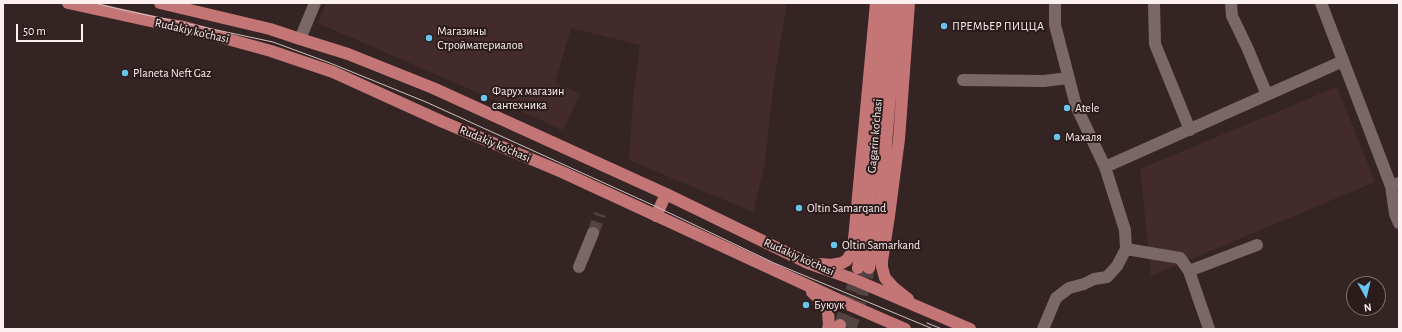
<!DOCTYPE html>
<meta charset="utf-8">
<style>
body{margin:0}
#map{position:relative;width:1402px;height:332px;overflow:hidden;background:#352424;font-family:"Alegreya Sans",sans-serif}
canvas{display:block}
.frame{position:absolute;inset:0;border:4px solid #fcf0f0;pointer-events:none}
.north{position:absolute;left:1346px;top:276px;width:40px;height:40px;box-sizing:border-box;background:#2b1b1b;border:1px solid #7f7070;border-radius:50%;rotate:172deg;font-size:11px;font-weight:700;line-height:16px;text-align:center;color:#fcf0f0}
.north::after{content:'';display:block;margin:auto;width:14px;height:18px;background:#66c4ef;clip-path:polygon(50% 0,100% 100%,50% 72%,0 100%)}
.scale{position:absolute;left:16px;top:24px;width:67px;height:18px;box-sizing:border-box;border:2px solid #fcf0f0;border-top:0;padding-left:5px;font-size:12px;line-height:14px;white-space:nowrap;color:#fcf0f0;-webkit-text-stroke:3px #2b1b1b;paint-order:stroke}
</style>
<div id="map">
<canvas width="1402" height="332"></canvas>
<div class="frame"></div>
<div class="north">N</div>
<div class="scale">50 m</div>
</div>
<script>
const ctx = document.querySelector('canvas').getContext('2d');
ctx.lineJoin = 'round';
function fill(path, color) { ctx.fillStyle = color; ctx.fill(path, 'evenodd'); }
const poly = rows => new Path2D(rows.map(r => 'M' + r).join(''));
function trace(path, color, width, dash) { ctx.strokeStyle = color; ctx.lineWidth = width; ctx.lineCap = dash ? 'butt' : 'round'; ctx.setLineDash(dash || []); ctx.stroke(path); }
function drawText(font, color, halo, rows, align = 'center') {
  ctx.font = font + ' "Alegreya Sans",sans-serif'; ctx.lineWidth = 4; ctx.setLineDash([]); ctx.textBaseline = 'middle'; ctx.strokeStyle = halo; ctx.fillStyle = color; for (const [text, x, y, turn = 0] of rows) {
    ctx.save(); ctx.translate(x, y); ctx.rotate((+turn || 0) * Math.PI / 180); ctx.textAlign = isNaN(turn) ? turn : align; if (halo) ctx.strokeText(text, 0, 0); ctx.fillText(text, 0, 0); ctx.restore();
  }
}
const built = poly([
 [326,3,787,3,773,89,765,163,753,212,629,160,633,99,640,45,571,28,555,83,580,94,563,130,318,23],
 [1337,87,1375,182,1151,276,1140,169]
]);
const minorTunnel = poly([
 [593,233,600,214]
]);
const majorTunnel = poly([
 [840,325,858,270],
 [850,329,861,300,869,268]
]);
const minor = poly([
 [1055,3,1055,25,1076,106,1105,167,1343,61],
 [1154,3,1155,44,1190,130],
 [1231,3,1232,16,1247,47,1267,95],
 [1321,3,1391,186,1399,183],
 [300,39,315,3],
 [963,80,1044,81,1068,78],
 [1105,167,1125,230,1126,249],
 [1391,186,1395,214,1399,223],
 [579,267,593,233],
 [1043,329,1056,298,1069,288,1084,284,1094,279,1107,277,1117,266,1126,249,1180,258,1189,271],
 [1209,329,1189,271,1257,245]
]);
const major = poly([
 [68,3,164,24,184,27,271,51,333,72,443,122,562,172,852,306,905,329],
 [160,3,270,29,300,39,348,54,433,88,666,194,808,263,853,279,970,329],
 [656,216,666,194],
 [821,264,831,265,842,263,847,260,853,250,876,3],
 [858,268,867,221,888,3],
 [869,268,876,235,881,202,898,3],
 [812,292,824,303,828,312,829,325,828,329],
 [908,299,894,288,885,278,882,267,882,261,889,216,899,139,909,3],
 [839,329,840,325]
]);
const tram = poly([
 [94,3,123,10,273,42,330,63,426,102,657,207,774,263,933,329],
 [927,323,942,329]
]);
const markers = [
 [944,26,4,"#66c4ef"],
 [429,38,4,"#66c4ef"],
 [125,73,4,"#66c4ef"],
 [484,98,4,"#66c4ef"],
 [1067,108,4,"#66c4ef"],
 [1057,137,4,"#66c4ef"],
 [799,208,4,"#66c4ef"],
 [834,245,4,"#66c4ef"],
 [806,305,4,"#66c4ef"]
];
const poiNames = [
 ["ПРЕМЬЕР ПИЦЦА",952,26],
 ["Магазины",437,31],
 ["Стройматериалов",437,45],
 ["Planeta Neft Gaz",133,73],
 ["Фарух магазин",492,91],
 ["сантехника",492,105],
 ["Atele",1075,108],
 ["Махаля",1065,137],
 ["Oltin Samarqand",807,208],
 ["Oltin Samarkand",842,245],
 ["Буюук",814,305]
];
const streetNames = [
 ["Rudakiy ko'chasi",192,31,13],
 ["Gagarin ko'chasi",875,136,-85],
 ["Rudakiy ko'chasi",495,144,23],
 ["Rudakiy ko'chasi",799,257,24]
];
fill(built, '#432b2b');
trace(minorTunnel, '#534343', 12, [12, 6]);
trace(majorTunnel, '#534343', 12, [12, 6]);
trace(minor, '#7b6766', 12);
trace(major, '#c47576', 12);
trace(tram, '#cfc2c2', 1);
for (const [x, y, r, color] of markers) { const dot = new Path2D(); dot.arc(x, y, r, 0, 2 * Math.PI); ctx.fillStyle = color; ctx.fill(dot); trace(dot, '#2b1b1b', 1.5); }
drawText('12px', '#fcf0f0', '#2b1b1b', poiNames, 'left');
drawText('12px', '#fcf0f0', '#2b1b1b', streetNames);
</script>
